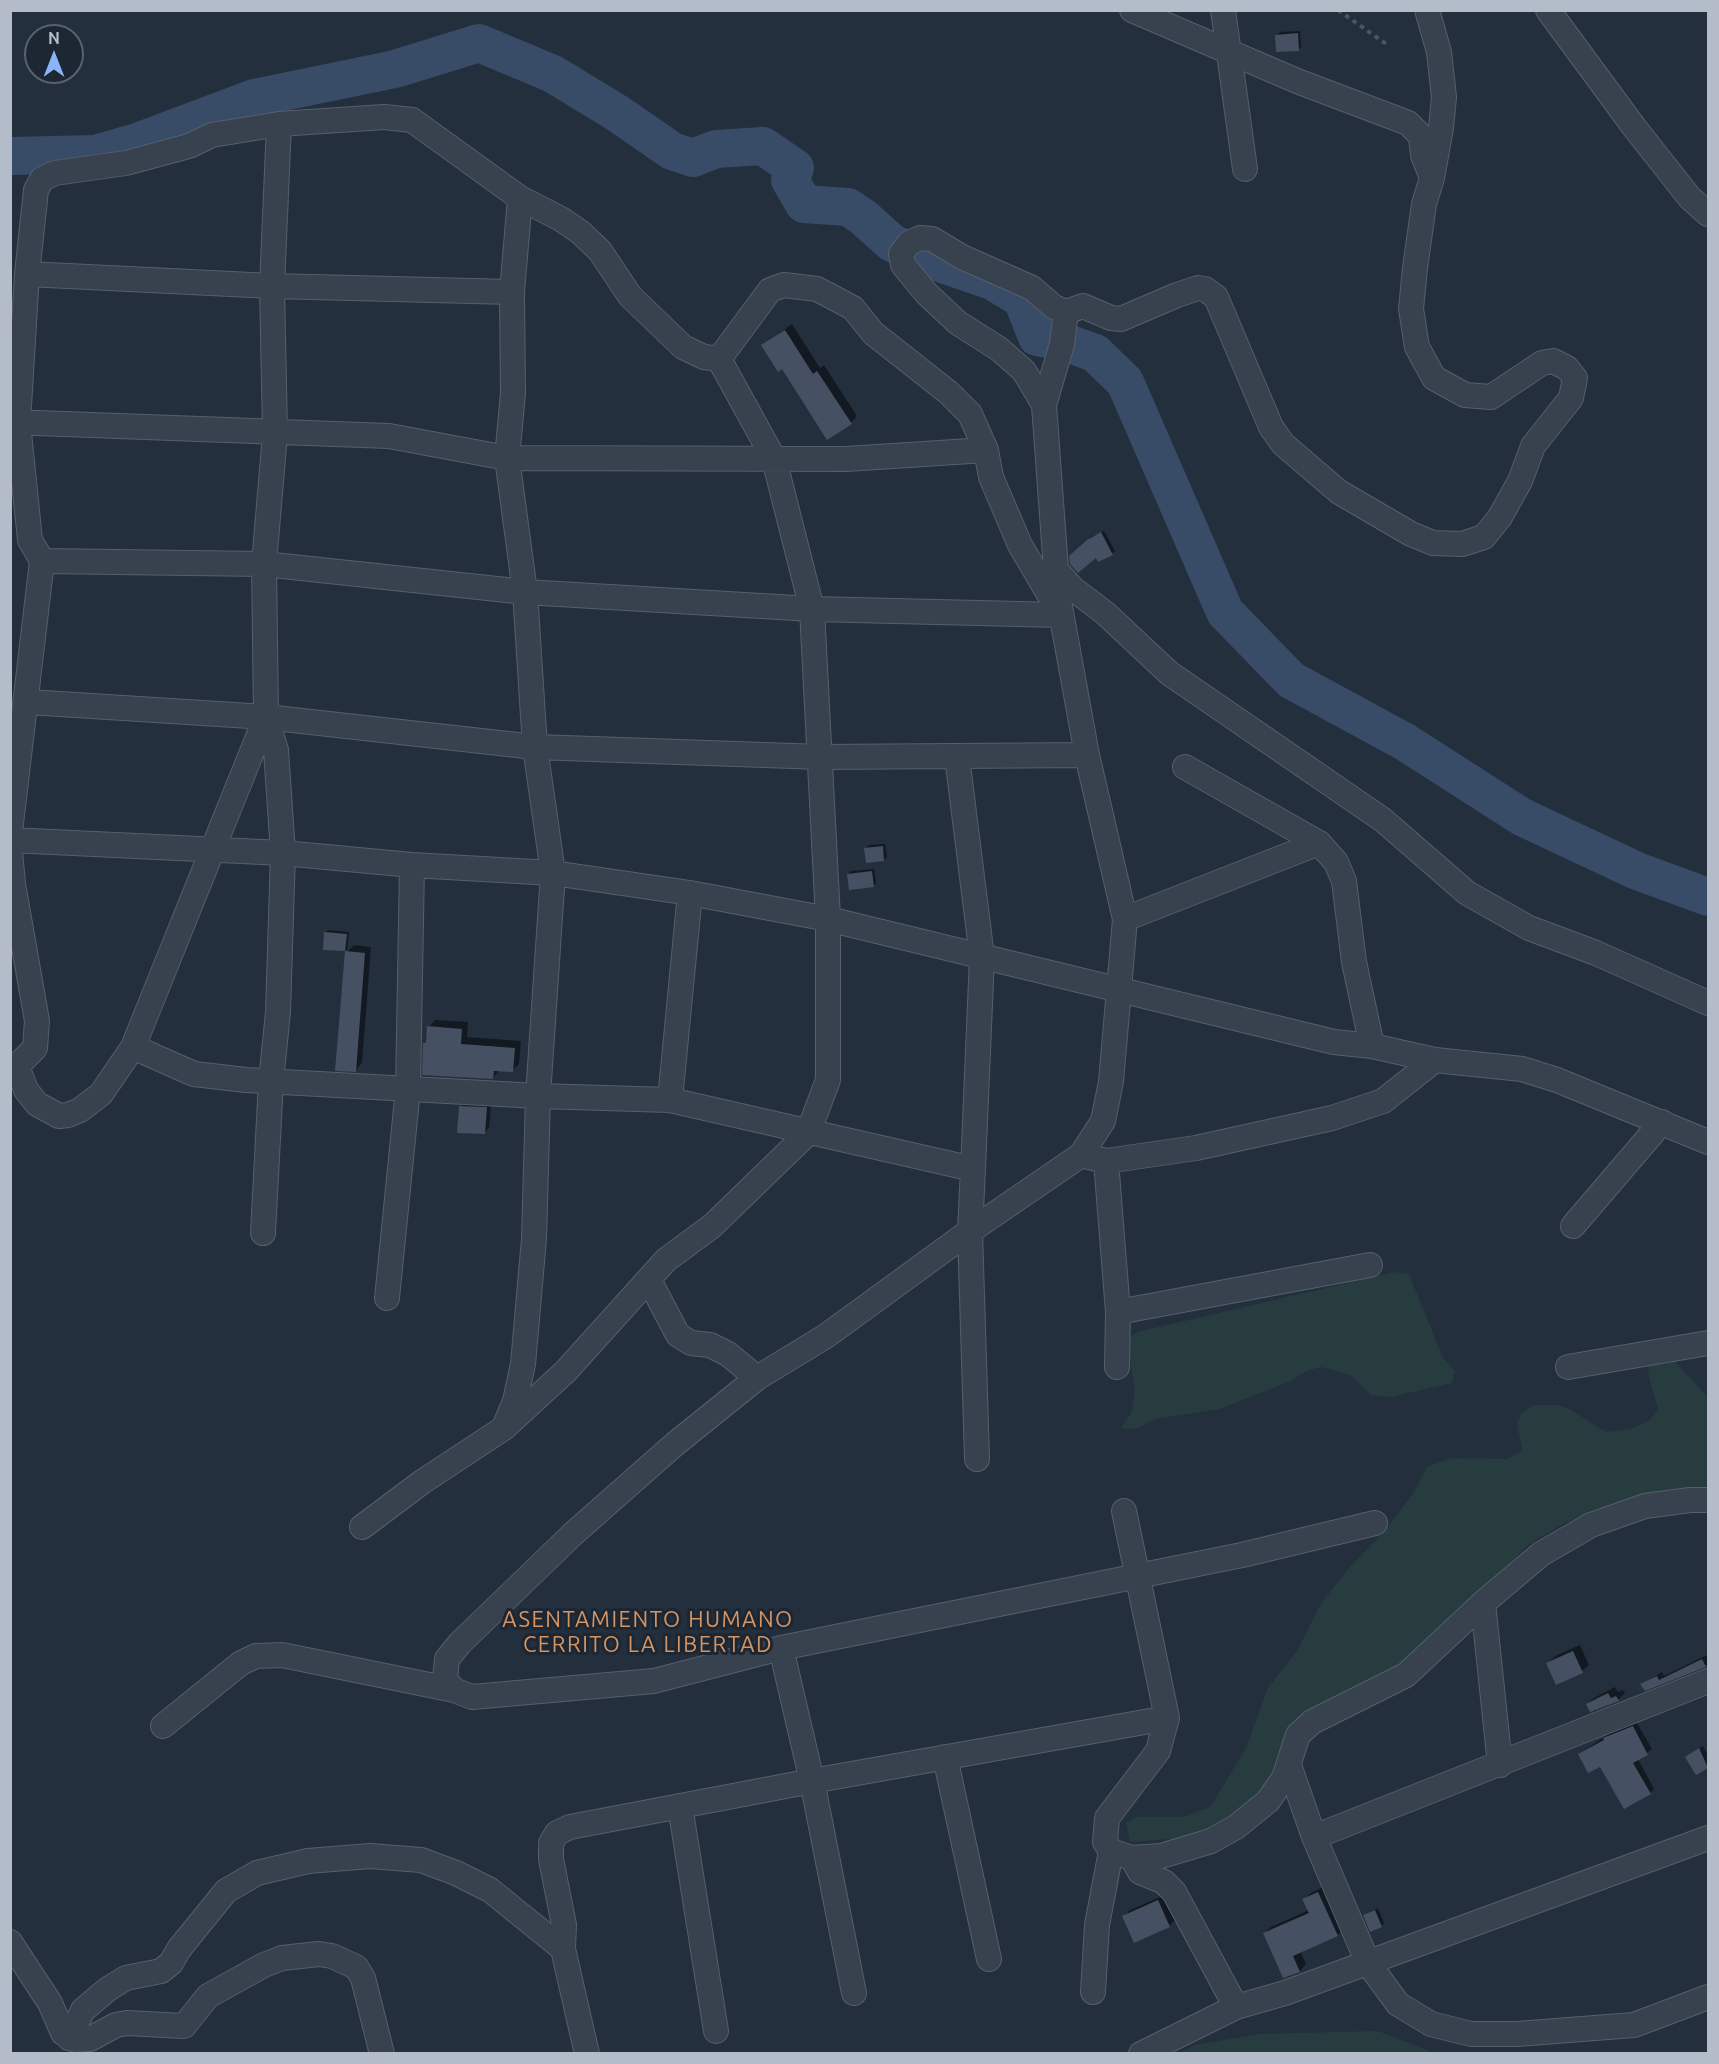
<!DOCTYPE html>
<style>
body{margin:0}
#map{position:relative;width:1719px;height:2064px;overflow:hidden;background:#242f3e;font-family:Ubuntu,sans-serif}
canvas{display:block}
.frame{position:absolute;inset:0;border:12px solid #b4bcc9;pointer-events:none}
.north{position:absolute;left:24px;top:24px;width:60px;height:60px;box-sizing:border-box;background:#1d2633;border:2px solid #59626f;border-radius:50%;rotate:0deg;font-size:16px;font-weight:700;line-height:24px;text-align:center;color:#b4bcc9}
.north::after{content:'';display:block;margin:auto;width:21px;height:27px;background:#8ab4f8;clip-path:polygon(50% 0,100% 100%,50% 72%,0 100%)}
</style>
<div id="map">
<canvas width="1719" height="2064"></canvas>
<div class="frame"></div>
<div class="north">N</div>
</div>
<script>
const ctx = document.querySelector('canvas').getContext('2d');
ctx.lineJoin = 'round';
function fill(path, color) { ctx.fillStyle = color; ctx.fill(path, 'evenodd'); }
const poly = rows => new Path2D(rows.map(r => 'M' + r).join(''));
function trace(path, color, width, dash) { ctx.strokeStyle = color; ctx.lineWidth = width; ctx.lineCap = dash ? 'butt' : 'round'; ctx.setLineDash(dash || []); ctx.stroke(path); }
function drawText(font, color, halo, rows, align = 'center') {
  ctx.font = font + ' Ubuntu,sans-serif'; ctx.lineWidth = 6; ctx.setLineDash([]); ctx.textBaseline = 'middle'; ctx.strokeStyle = halo; ctx.fillStyle = color; for (const [text, x, y, turn = 0] of rows) {
    ctx.save(); ctx.translate(x, y); ctx.rotate((+turn || 0) * Math.PI / 180); ctx.textAlign = isNaN(turn) ? turn : align; if (halo) ctx.strokeText(text, 0, 0); ctx.fillText(text, 0, 0); ctx.restore();
  }
}
const green = poly([
 [1395,1272,1409,1274,1443,1358,1455,1371,1452,1383,1391,1397,1371,1395,1350,1375,1321,1367,1306,1371,1291,1381,1220,1409,1155,1419,1136,1429,1121,1428,1131,1413,1135,1391,1127,1340,1137,1332],
 [1675,1362,1708,1397,1708,1491,1648,1493,1593,1510,1561,1525,1528,1545,1477,1595,1429,1657,1350,1698,1280,1768,1227,1835,1130,1842,1126,1823,1136,1817,1184,1817,1210,1807,1246,1748,1268,1688,1297,1651,1320,1605,1349,1568,1384,1532,1412,1495,1427,1467,1451,1458,1507,1459,1519,1453,1522,1448,1517,1424,1522,1413,1534,1405,1556,1405,1568,1408,1606,1432,1631,1429,1650,1420,1658,1408,1648,1374,1649,1366],
 [1378,2031,1434,2053,1181,2053,1195,2045,1259,2034]
]);
const shadow = poly([
 [1300,31,1301,47,1298,49,1277,35,1280,32],
 [792,324,820,368,824,365,857,416,851,423,782,367,763,346],
 [1104,531,1115,551,1112,554,1071,556,1091,537],
 [885,844,887,857,884,860,866,848,869,845],
 [874,869,876,883,873,886,848,874,851,871],
 [328,930,349,932,347,952,354,945,371,947,362,1063,356,1070,337,1069,347,950,324,948,325,933],
 [435,1020,468,1022,467,1037,521,1041,519,1064,512,1071,499,1071,492,1078,425,1044,428,1041,429,1027],
 [466,1102,491,1103,489,1128,484,1133,461,1107],
 [1580,1645,1589,1665,1582,1671,1548,1663,1555,1656],
 [1707,1655,1708,1663,1705,1666,1645,1689,1642,1684,1662,1672,1664,1676],
 [1615,1687,1618,1692,1623,1690,1625,1693,1618,1700,1587,1704,1594,1698],
 [1637,1723,1652,1749,1638,1759,1654,1789,1650,1793,1579,1754,1609,1734],
 [1703,1746,1708,1756,1708,1766,1697,1773,1690,1754],
 [1325,1886,1344,1928,1338,1935,1300,1951,1306,1964,1300,1971,1284,1977,1264,1933,1271,1927,1309,1910,1304,1899,1311,1893],
 [1165,1895,1176,1919,1169,1926,1124,1917,1130,1910],
 [1378,1908,1384,1923,1381,1926,1365,1915]
]);
const river = poly([
 [10,156,95,154,137,142,254,98,395,69,479,43,553,74,617,113,672,151,693,158,716,149,763,146,795,168,790,180,804,204,848,207,863,217,892,243,931,260,992,281,1022,299,1037,337,1064,342,1095,353,1125,382,1225,612,1291,680,1405,742,1522,817,1637,871,1708,897]
]);
const building = poly([
 [1298,33,1299,51,1276,52,1275,35],
 [785,330,813,374,817,371,852,424,827,440,782,369,778,372,761,345],
 [1101,532,1113,555,1098,562,1096,558,1078,573,1070,564,1069,556,1087,540],
 [883,846,884,861,866,863,864,848],
 [872,871,874,887,849,890,847,874],
 [324,932,347,934,345,951,323,950],
 [345,951,365,953,356,1072,335,1071],
 [427,1026,462,1029,461,1044,515,1048,513,1072,494,1071,493,1079,422,1075,423,1043,426,1043],
 [459,1106,487,1107,485,1134,457,1133],
 [1573,1651,1583,1673,1556,1685,1546,1663],
 [1702,1659,1706,1667,1645,1691,1640,1684,1657,1676,1659,1680],
 [1608,1693,1611,1698,1616,1696,1619,1701,1590,1712,1586,1704],
 [1633,1726,1648,1755,1633,1763,1651,1794,1624,1809,1600,1767,1588,1773,1578,1754,1604,1740,1603,1738],
 [1699,1748,1708,1768,1696,1775,1685,1757],
 [1318,1892,1338,1936,1293,1956,1300,1972,1283,1978,1263,1933,1309,1913,1302,1899],
 [1158,1900,1170,1927,1134,1943,1122,1916],
 [1375,1910,1382,1927,1370,1932,1363,1915]
]);
const path = poly([
 [1338,10,1389,46]
]);
const minor = poly([
 [1132,10,1297,81,1408,123,1421,136,1423,155,1430,173],
 [1223,10,1245,169],
 [1548,10,1634,127,1690,198,1708,214],
 [27,274,272,286,512,292],
 [1066,312,1054,307,1032,288,962,257,932,239,920,238,909,243,901,254,903,265,927,294,958,323,999,349,1024,371,1044,405,1056,570,1072,588,1105,613,1169,673,1383,820,1467,893,1529,928,1596,953,1708,1003],
 [1066,312,1083,306,1111,318,1121,319,1177,295,1198,288,1205,289,1216,297,1271,427,1283,444,1339,492,1411,534,1433,543,1462,544,1484,537,1500,517,1520,481,1533,446,1571,398,1575,378,1567,368,1553,361,1542,363,1491,397,1465,395,1434,378,1417,347,1411,309,1415,268,1424,204,1432,178,1441,128,1444,97,1439,52,1427,10],
 [1044,405,1062,344,1066,312],
 [10,422,389,436,507,458,846,459,986,450],
 [42,561,264,564,525,592,812,609,1061,615,1020,545,991,477,986,450,970,414,949,393,873,333,853,308,817,289,784,285,770,290,719,359],
 [1059,601,1087,755],
 [28,702,266,717,535,747,822,757,1087,755,1125,919,1111,1082,1103,1121,1081,1155],
 [957,757,982,957,973,1169],
 [1185,767,1319,843,1336,862,1344,881,1354,962,1372,1046],
 [10,832,42,561,30,540,18,423,27,274,36,190,42,179,55,173,126,163,189,146,212,135,279,124,384,117,412,120,520,198,561,219,580,232,600,251,630,296,683,347,704,357,719,359],
 [10,840,283,853,412,865,553,873,690,893,828,919,1334,1042,1372,1046,1435,1060,1522,1069,1557,1080,1708,1142],
 [10,851,13,884,37,1021,35,1048,17,1066,26,1090,37,1104,59,1116,68,1115,80,1110,101,1094,133,1047,266,717],
 [1125,919,1319,843],
 [133,1047,194,1074,246,1080,538,1096,670,1100,973,1169,970,1231,977,1459],
 [670,1100,690,893],
 [1106,1161,1118,1312,1117,1367],
 [1573,1226,1662,1122],
 [263,1233,271,1081,278,1012,283,853,276,750,266,717,264,564,275,434,272,286,279,124],
 [649,1280,678,1335,691,1343,710,1345,728,1354,757,1378],
 [387,1298,408,1089,412,865],
 [1118,1312,1370,1265],
 [1568,1367,1708,1343],
 [505,1425,515,1401,523,1364,534,1239,538,1096,553,873,535,747,525,592,507,458,513,393,512,292,520,198],
 [1375,1523,1242,1555,781,1648,654,1681,472,1697,454,1690,445,1680,447,1659,460,1643,574,1533,675,1444,757,1378,826,1336,970,1231,1081,1155,1106,1161,1196,1148,1332,1118,1383,1101,1435,1060],
 [362,1527,422,1482,504,1428,566,1371,666,1260,712,1226,808,1133,828,1080,828,919,812,609,774,459,719,359],
 [1483,1603,1500,1765],
 [781,1648,812,1781,854,1993],
 [163,1726,241,1663,256,1656,282,1655,454,1690],
 [945,1757,989,1959],
 [1289,1765,1314,1837,1368,1963,1398,2004,1431,2024,1471,2034,1517,2034,1634,2025,1708,1997],
 [680,1806,716,2031],
 [1314,1837,1708,1681],
 [1111,1851,1105,1842,1107,1818,1158,1751,1167,1718,1124,1511],
 [1132,1858,1140,1872,1164,1882,1174,1892,1236,2007],
 [10,1942,50,2003,63,2033,75,2040,90,2039,116,2025,127,2023,184,2026,208,1996,264,1965,282,1958,319,1954,332,1956,356,1967,363,1978,382,2054],
 [563,1949,564,1925,551,1859,551,1843,557,1833,570,1827,812,1781,1167,1718],
 [1093,1992,1097,1925,1111,1851,1132,1858,1161,1856,1211,1841,1236,1827,1268,1801,1284,1778,1298,1735,1312,1722,1406,1675,1483,1603,1541,1554,1591,1525,1645,1506,1690,1500,1708,1500],
 [69,2038,83,2010,108,1989,126,1978,161,1971,171,1963,179,1949,226,1891,257,1873,308,1861,370,1856,421,1860,456,1873,490,1890,563,1949,587,2054],
 [1141,2054,1236,2007,1285,1993,1708,1838]
]);
const neighbourhoodNames = [
 ["ASENTAMIENTO HUMANO",648,1620],
 ["CERRITO LA LIBERTAD",648,1645]
];
fill(green, '#263c3f');
fill(shadow, '#0007');
trace(river, '#394c67', 38);
fill(building, '#455162');
trace(minor, '#565f6c', 26);
trace(path, '#44595c', 4, [4.5, 4.5]);
trace(minor, '#38414e', 24);
ctx.letterSpacing = '1.5px';
drawText('22px', '#d59563', '#1d2633', neighbourhoodNames);
ctx.letterSpacing = '0px';
</script>
